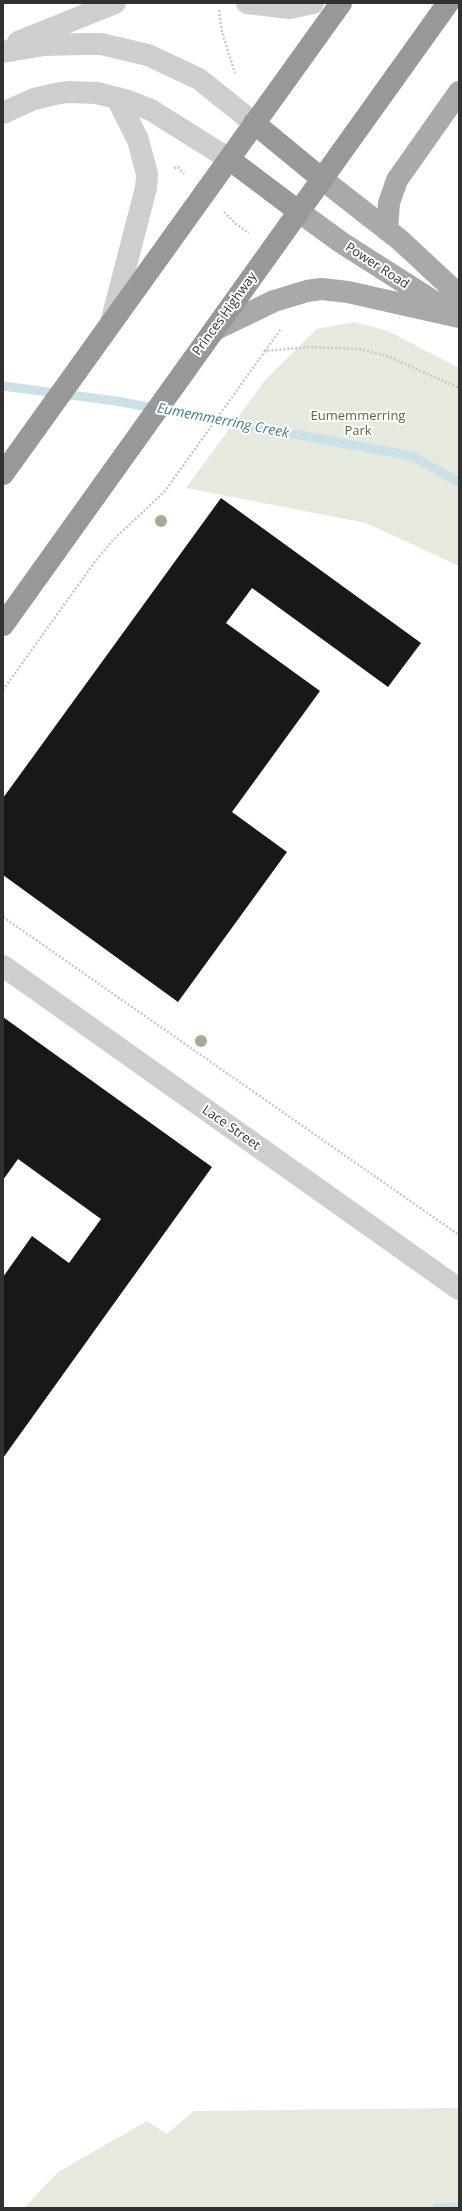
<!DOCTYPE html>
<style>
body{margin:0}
#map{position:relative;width:462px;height:2211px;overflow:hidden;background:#fff;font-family:"Open Sans",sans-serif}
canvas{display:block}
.frame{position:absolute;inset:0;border:4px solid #313131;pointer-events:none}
</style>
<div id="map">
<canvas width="462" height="2211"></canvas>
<div class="frame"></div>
</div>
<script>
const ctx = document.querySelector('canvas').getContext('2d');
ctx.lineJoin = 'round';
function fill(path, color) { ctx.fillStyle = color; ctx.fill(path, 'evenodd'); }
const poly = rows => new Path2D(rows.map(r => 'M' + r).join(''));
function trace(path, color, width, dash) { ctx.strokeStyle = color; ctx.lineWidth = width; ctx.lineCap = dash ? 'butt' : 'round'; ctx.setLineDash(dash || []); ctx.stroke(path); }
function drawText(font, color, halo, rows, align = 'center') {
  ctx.font = font + ' "Open Sans",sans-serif'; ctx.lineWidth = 4; ctx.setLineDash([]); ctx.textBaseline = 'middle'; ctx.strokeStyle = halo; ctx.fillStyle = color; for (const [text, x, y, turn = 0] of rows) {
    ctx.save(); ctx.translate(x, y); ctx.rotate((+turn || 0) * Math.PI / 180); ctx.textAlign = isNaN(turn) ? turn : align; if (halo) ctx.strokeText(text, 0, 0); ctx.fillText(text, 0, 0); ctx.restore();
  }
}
const green = poly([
 [354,322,388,331,459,368,459,566,366,523,186,488,266,379,317,329],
 [459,2108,459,2208,24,2208,58,2172,147,2121,167,2134,194,2111]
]);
const stream = poly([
 [3,386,116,401,412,456,459,482],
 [437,2208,459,2207]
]);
const building = poly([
 [221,498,421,643,388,687,252,588,226,623,320,691,232,812,287,852,178,1002,3,875,3,798],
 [3,1017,212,1167,3,1458,3,1277,32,1236,69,1263,101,1219,18,1159,3,1180]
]);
const path = poly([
 [219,10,222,32,235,73],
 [174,168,178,167,184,174],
 [224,212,236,224,249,233],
 [265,351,281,329],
 [3,690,94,563,112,541,165,491,265,351,309,347,359,349,387,356,459,388],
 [3,917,459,1235]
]);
const minor = poly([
 [247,3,290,8,313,3],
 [18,42,115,3],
 [3,52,44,45,81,44,101,44,148,55,199,79,254,123],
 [3,113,34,99,55,94,68,92,97,93,128,101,151,110,229,159],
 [111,323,146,188,147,174,138,140,117,98],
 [3,966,459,1289]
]);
const major = poly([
 [322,179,400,240,459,295],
 [298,211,342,243,444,308],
 [387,230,389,203,397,180,459,92],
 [214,330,274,301,307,291,321,289,348,292,459,317]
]);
const highway = poly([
 [254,123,322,179],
 [229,159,298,211],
 [3,474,341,3],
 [3,625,448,3]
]);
const trees = [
 [161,521],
 [201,1041]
];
const streetNames = [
 ["Power Road",377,266,33],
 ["Princes Highway",225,314,-54],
 ["Lace Street",231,1128,35]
];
const parkNames = [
 ["Eumemmerring",358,416],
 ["Park",358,431]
];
const waterNames = [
 ["Eumemmerring Creek",223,421,11]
];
fill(green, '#e5e9de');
trace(stream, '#cce1e7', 9);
fill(building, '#181818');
trace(path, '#c8c8c8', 2.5, [2, 2]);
trace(minor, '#cecece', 22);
trace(major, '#a9a9a9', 22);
trace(highway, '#989898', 22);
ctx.fillStyle = '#a4ac98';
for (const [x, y] of trees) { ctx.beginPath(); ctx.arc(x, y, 6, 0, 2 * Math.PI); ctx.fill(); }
drawText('13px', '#313131', '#fff', streetNames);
drawText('13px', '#5a6843', '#fff', parkNames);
drawText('italic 14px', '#477b8a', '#fff', waterNames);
</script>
